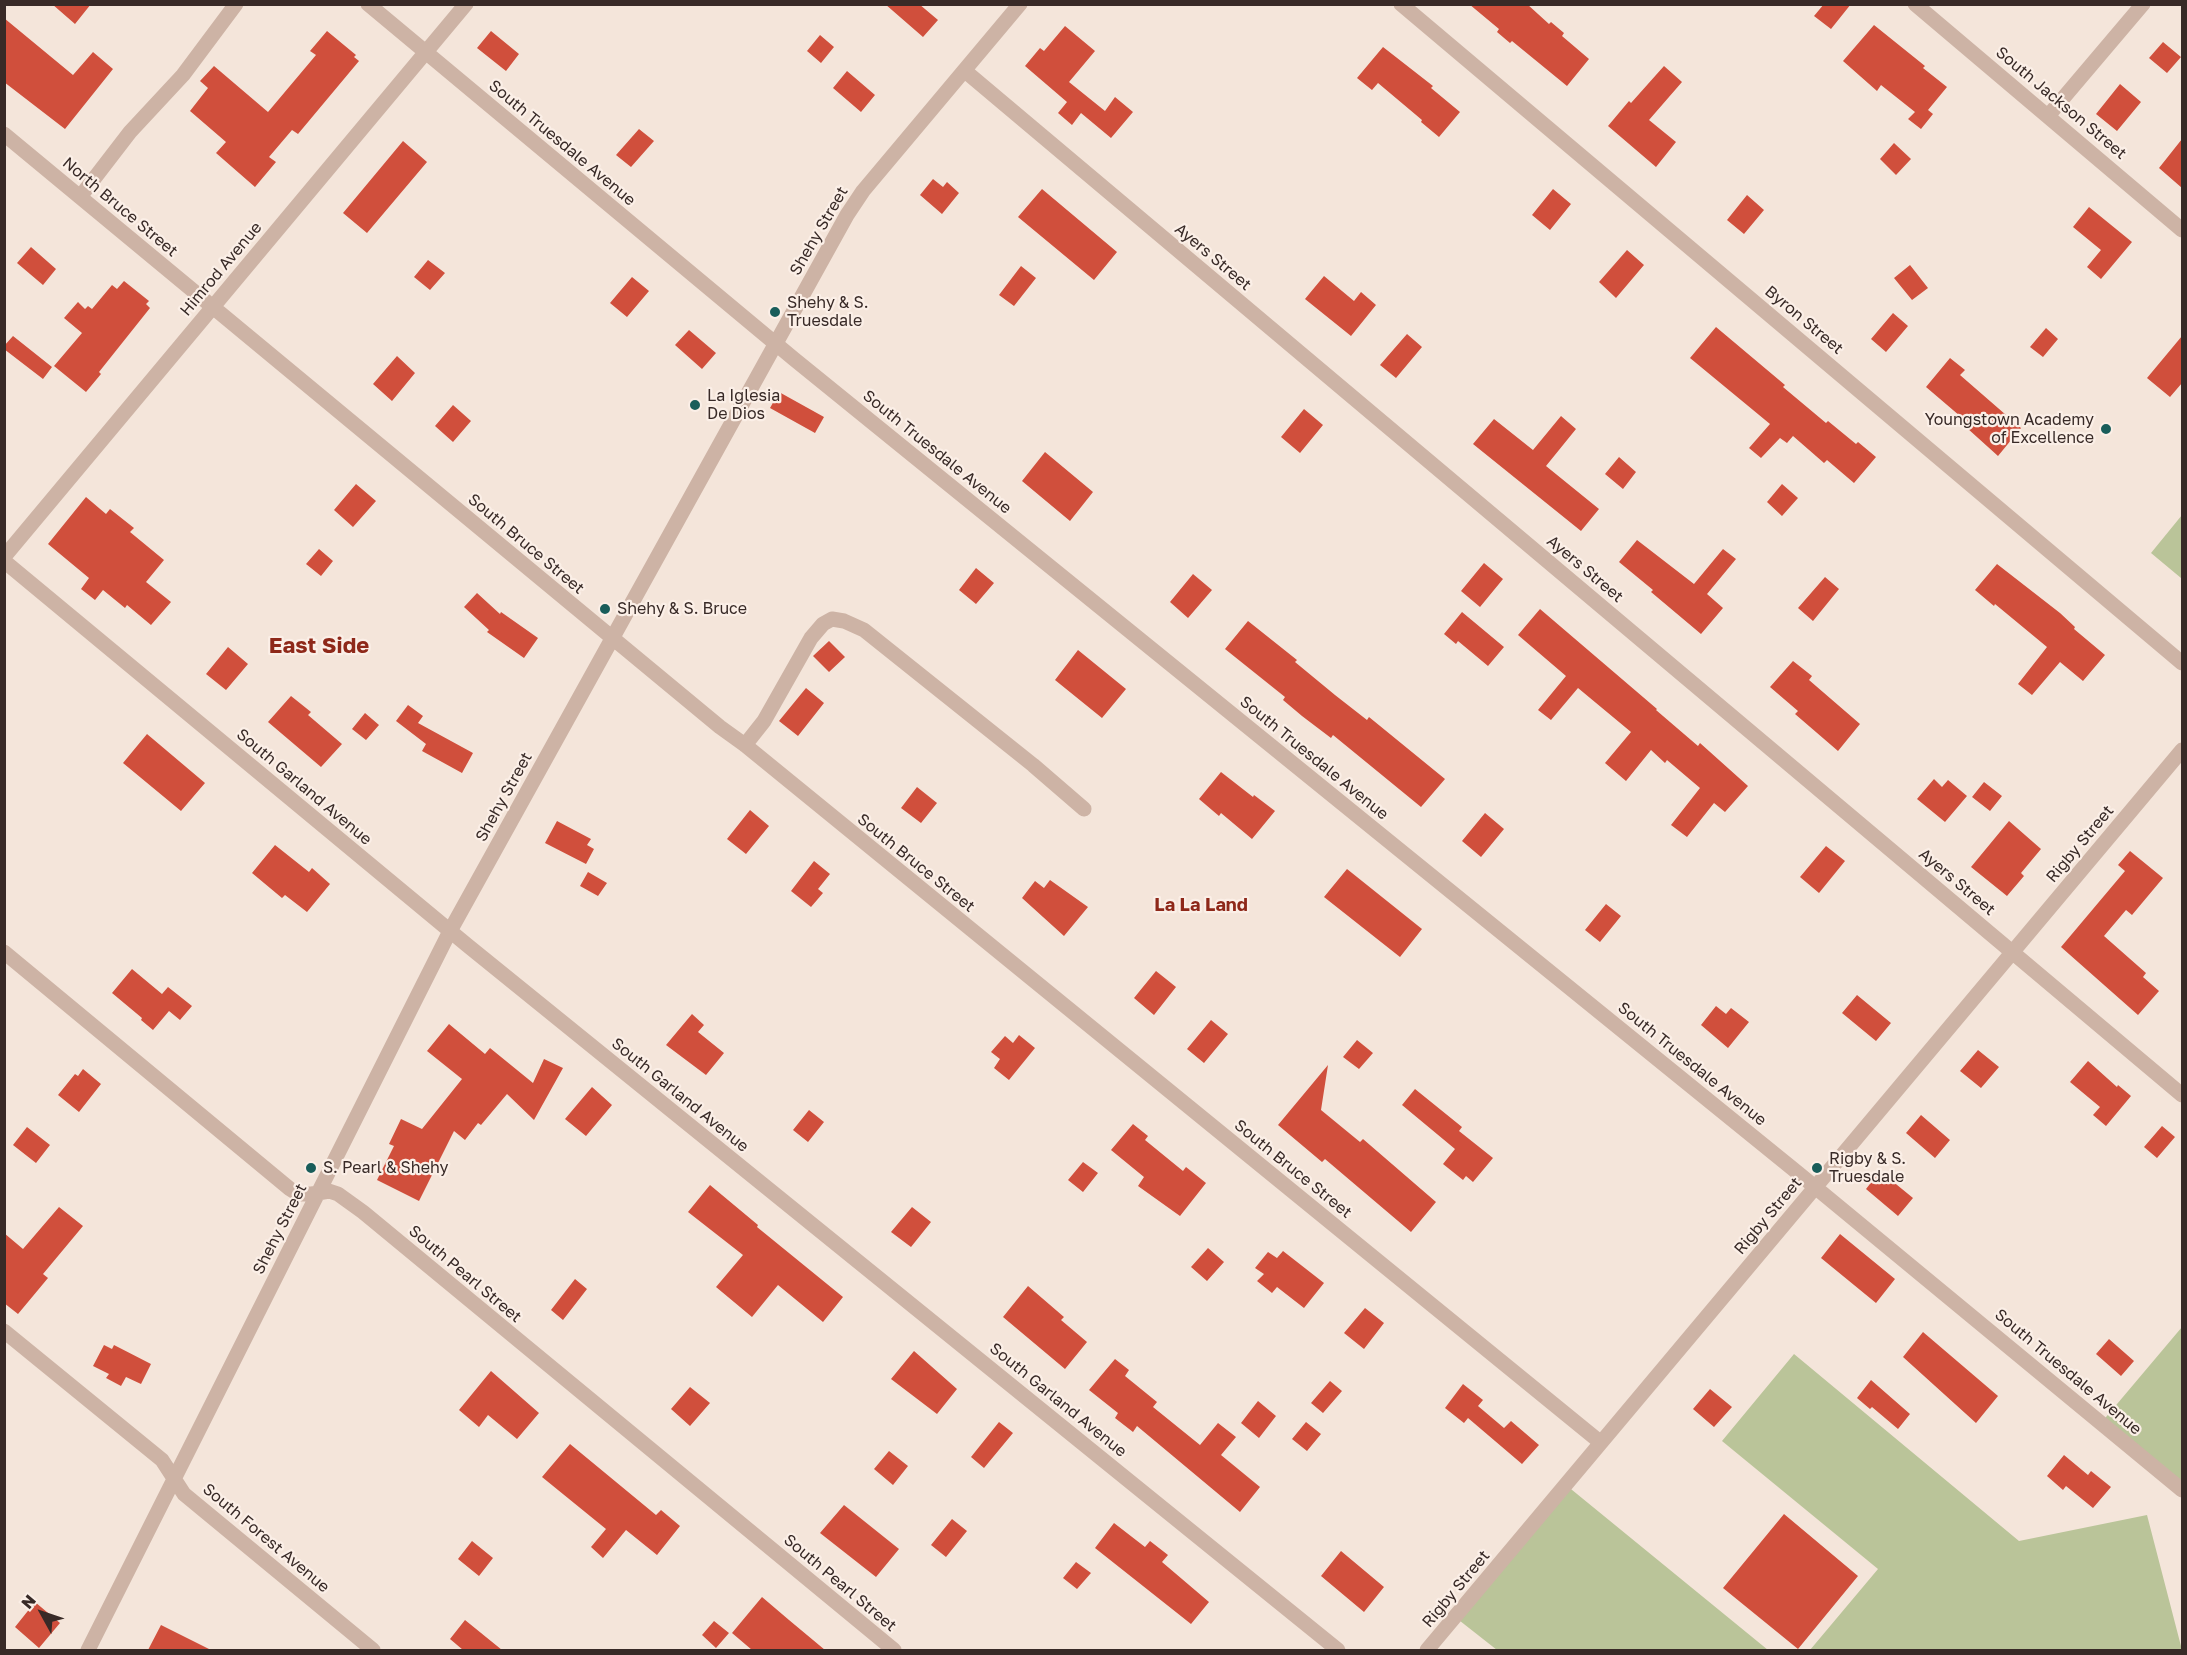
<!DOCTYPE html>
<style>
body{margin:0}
#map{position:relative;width:2187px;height:1655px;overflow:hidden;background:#f4e5da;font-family:"Golos Text",sans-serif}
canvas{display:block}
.frame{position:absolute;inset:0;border:6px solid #382a27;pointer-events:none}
.north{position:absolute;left:12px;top:1583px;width:60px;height:60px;-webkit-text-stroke:4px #fbefe7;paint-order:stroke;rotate:310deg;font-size:16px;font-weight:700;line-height:24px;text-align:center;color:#382a27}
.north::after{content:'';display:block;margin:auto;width:21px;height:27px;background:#382a27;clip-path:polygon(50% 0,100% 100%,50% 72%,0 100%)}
</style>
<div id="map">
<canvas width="2187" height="1655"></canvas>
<div class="frame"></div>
<div class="north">N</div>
</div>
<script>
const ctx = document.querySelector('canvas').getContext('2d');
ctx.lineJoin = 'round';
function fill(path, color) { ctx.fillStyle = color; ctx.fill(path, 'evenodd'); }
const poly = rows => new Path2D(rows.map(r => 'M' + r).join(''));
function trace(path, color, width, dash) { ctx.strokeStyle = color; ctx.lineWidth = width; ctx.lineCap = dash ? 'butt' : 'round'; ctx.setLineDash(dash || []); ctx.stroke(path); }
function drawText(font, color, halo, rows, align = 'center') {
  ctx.font = font + ' "Golos Text",sans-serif'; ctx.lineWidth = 4.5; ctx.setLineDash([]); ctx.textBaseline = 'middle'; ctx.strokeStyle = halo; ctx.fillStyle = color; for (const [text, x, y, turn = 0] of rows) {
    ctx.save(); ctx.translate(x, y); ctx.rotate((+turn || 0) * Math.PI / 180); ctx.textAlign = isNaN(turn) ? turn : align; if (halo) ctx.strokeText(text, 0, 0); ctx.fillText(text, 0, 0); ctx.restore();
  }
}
const green = poly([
 [2182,515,2182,577,2181,578,2151,553],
 [2182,1327,2182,1490,2101,1423],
 [1794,1354,2019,1541,2147,1515,2182,1650,1810,1650,1878,1569,1722,1441],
 [1566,1485,1768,1650,1497,1650,1455,1617]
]);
const building = poly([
 [52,4,91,4,75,24],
 [885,4,919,4,938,20,923,37],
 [1469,4,1527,4,1549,24,1551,22,1564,33,1562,36,1589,59,1567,86,1512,41,1510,43,1497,32,1499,29],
 [1824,4,1851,4,1831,29,1814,16],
 [4,18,73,75,93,52,113,69,65,129,4,82],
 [1874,25,1925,66,1923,68,1947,87,1928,110,1933,114,1921,129,1908,119,1915,112,1881,85,1877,91,1843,61],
 [1065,26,1095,51,1069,82,1105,111,1115,97,1133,112,1111,138,1081,113,1072,125,1058,113,1067,102,1025,66,1040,48,1044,51],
 [327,31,356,55,354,57,359,61,298,134,292,130,269,157,276,162,255,187,216,153,226,142,190,111,208,88,200,81,214,66,268,112,316,55,310,51],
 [491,31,519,54,506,71,477,48],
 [820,35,834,47,821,63,807,51],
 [2163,42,2181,57,2167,73,2149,58],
 [1383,47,1433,86,1431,88,1460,112,1439,137,1421,122,1422,120,1378,83,1372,90,1357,78],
 [1664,66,1682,82,1649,120,1676,142,1656,167,1608,126,1629,101,1631,103],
 [847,71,875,95,861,112,833,88],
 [2120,84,2141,102,2117,131,2096,114],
 [639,129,654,141,631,167,616,155],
 [2182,139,2182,188,2159,168],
 [403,141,427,162,367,233,343,213],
 [1894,143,1911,159,1896,175,1880,159],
 [933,179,943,187,947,182,959,193,942,214,920,195],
 [1042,189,1117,252,1094,280,1018,217],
 [1553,189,1571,204,1550,230,1532,215],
 [1747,195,1764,210,1744,234,1727,220],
 [2089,207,2132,242,2101,279,2087,267,2101,250,2073,227],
 [31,247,56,269,43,285,17,263],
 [1627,250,1644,265,1616,298,1599,282],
 [428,260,445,273,430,290,414,277],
 [1910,265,1928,288,1912,300,1894,278],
 [1021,266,1036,278,1014,306,999,295],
 [1324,276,1354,301,1361,292,1376,305,1351,336,1305,299],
 [632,277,649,291,627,317,610,303],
 [124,281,149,301,146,304,150,308,99,372,101,374,86,392,54,366,82,333,64,318,78,302,85,309,88,306,92,309,112,285,117,289],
 [1893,313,1908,326,1886,352,1871,339],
 [1716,327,1785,385,1783,387,1826,423,1828,421,1856,444,1858,442,1876,457,1854,483,1827,460,1824,463,1793,436,1787,443,1780,438,1761,458,1749,448,1770,424,1690,358],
 [2046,328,2058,339,2043,357,2030,347],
 [689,330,716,353,702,369,675,345],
 [1407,334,1422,347,1396,378,1380,365],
 [13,336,52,367,43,379,4,349,4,346],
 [2182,336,2182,383,2170,397,2147,378],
 [397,356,415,373,392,401,373,384],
 [1950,358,1965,370,1960,375,2021,428,1998,456,1957,419,1960,416,1926,387],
 [779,392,824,417,815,433,770,408],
 [453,405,471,421,453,442,435,426],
 [1304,409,1323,425,1300,453,1281,437],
 [1561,416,1576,429,1546,466,1599,509,1581,531,1473,444,1494,419,1533,450],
 [1045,452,1093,492,1070,521,1022,481],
 [1619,457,1636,472,1623,489,1605,474],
 [356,484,376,501,353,527,334,510],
 [1782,484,1798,498,1782,516,1767,502],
 [86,497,106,514,110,509,134,528,130,532,164,560,146,582,171,602,151,625,127,605,125,608,103,590,95,600,81,589,89,578,48,544],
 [1637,540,1694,584,1723,549,1736,559,1707,594,1723,608,1701,634,1651,592,1653,590,1619,562],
 [319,549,333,561,321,576,306,564],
 [1484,563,1503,579,1480,607,1461,591],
 [1997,564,2060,613,2075,627,2074,629,2105,655,2083,681,2060,662,2032,695,2018,684,2047,647,1995,604,1994,606,1975,590],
 [976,568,994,583,976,604,959,590],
 [1193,574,1212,590,1188,618,1170,602],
 [1825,577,1839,589,1813,621,1798,608],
 [477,593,500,614,501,612,538,638,524,658,487,632,489,630,464,607],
 [1540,609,1657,709,1656,710,1698,746,1700,743,1748,786,1725,812,1714,803,1687,837,1671,825,1700,788,1667,760,1665,763,1651,750,1626,781,1605,763,1631,732,1578,688,1551,720,1538,710,1566,676,1518,635],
 [1462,612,1504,647,1488,666,1458,641,1456,644,1444,634],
 [1248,621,1297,660,1295,662,1335,695,1367,720,1369,717,1445,779,1421,807,1333,735,1331,738,1302,716,1283,700,1285,697,1225,649],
 [829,641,845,657,829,672,813,656],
 [228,647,248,664,226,690,206,674],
 [1078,650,1126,689,1102,718,1055,680],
 [1793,661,1812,676,1809,680,1860,724,1838,751,1795,714,1798,711,1770,687],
 [806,688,824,703,798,736,779,721],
 [291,696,311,712,308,715,342,744,321,767,268,722],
 [408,705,423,716,418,723,473,753,462,773,422,751,426,744,396,721],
 [365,713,379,725,366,740,352,729],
 [147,734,205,783,181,811,123,763],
 [1221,772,1253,797,1254,795,1275,811,1252,839,1221,813,1219,816,1199,799],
 [1934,779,1942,787,1948,780,1967,796,1945,822,1917,799],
 [1984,782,2002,796,1990,811,1972,797],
 [917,787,937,803,921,823,901,808],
 [750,810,769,826,746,854,727,839],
 [1485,813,1504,829,1481,857,1462,841],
 [557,821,591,839,587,845,594,849,586,864,545,843],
 [2009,821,2041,849,2021,873,2024,876,2007,896,1971,867],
 [275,845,309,872,312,868,330,884,307,912,285,895,282,898,252,873],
 [1826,846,1845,861,1819,893,1800,877],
 [2130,851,2163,878,2132,915,2126,910,2104,936,2146,973,2143,977,2159,991,2138,1015,2061,947,2125,871,2118,865],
 [814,861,830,874,818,889,823,893,811,907,791,891],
 [1347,869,1422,929,1400,957,1324,897],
 [588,872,607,883,598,896,580,886],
 [1050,880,1088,907,1064,936,1022,898,1035,881,1044,888],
 [1606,904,1621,916,1600,942,1585,930],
 [132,969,162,994,168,987,192,1006,180,1020,169,1011,153,1030,141,1020,142,1018,112,993],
 [1156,971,1176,987,1154,1015,1134,998],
 [1857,995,1891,1023,1876,1041,1842,1013],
 [1716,1006,1726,1014,1731,1008,1749,1022,1728,1048,1701,1025],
 [692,1014,704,1025,698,1032,724,1053,706,1075,666,1045],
 [1211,1020,1228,1034,1204,1063,1187,1049],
 [449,1024,485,1054,490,1048,533,1083,544,1059,563,1068,534,1120,507,1094,481,1125,478,1123,465,1140,454,1131,419,1201,377,1180,394,1146,389,1144,401,1119,422,1129,462,1079,427,1051],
 [1019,1035,1035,1048,1009,1080,994,1068,1000,1059,991,1052,1005,1036,1013,1043],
 [1357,1040,1373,1053,1359,1069,1343,1057],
 [1978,1050,1999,1067,1981,1088,1960,1071],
 [2088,1061,2117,1087,2118,1085,2131,1096,2106,1126,2093,1115,2100,1107,2070,1082],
 [1328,1065,1321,1110,1360,1142,1363,1139,1436,1202,1411,1232,1325,1159,1322,1162,1278,1125],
 [83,1069,101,1084,79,1112,58,1095,75,1074,78,1076],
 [592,1087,612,1105,586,1136,565,1119],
 [1415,1089,1462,1127,1459,1131,1493,1158,1473,1182,1466,1176,1463,1180,1443,1164,1455,1149,1402,1105],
 [809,1110,824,1122,808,1142,793,1130],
 [1921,1115,1950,1140,1935,1158,1906,1133],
 [1133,1124,1148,1136,1145,1140,1183,1171,1186,1167,1206,1183,1180,1216,1138,1186,1144,1177,1111,1150],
 [2162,1126,2175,1137,2157,1158,2144,1147],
 [27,1127,50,1145,36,1163,13,1145],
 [1083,1162,1098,1173,1083,1192,1068,1180],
 [1880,1171,1913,1198,1898,1216,1866,1189],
 [710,1185,758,1225,757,1227,843,1297,823,1322,778,1285,752,1317,716,1287,743,1255,688,1212],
 [59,1207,83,1226,43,1274,48,1278,18,1314,4,1303,4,1233,23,1249],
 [912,1207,931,1222,911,1247,891,1232],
 [1840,1234,1895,1279,1876,1303,1821,1258],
 [1208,1248,1224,1262,1207,1281,1191,1267],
 [1283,1251,1324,1283,1304,1308,1277,1287,1272,1293,1257,1281,1264,1274,1255,1268,1268,1252,1277,1258],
 [575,1279,587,1289,563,1320,551,1310],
 [1028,1286,1064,1317,1061,1320,1087,1342,1065,1369,1003,1317],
 [1365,1308,1384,1323,1364,1349,1344,1333],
 [1923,1332,1998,1396,1976,1423,1903,1357],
 [2109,1339,2134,1361,2121,1376,2096,1354],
 [104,1345,112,1349,114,1345,151,1364,141,1384,126,1377,121,1386,106,1378,109,1374,93,1366],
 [914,1351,957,1389,937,1414,891,1379],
 [1115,1359,1129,1370,1125,1376,1157,1402,1153,1407,1200,1445,1218,1423,1236,1437,1221,1455,1260,1487,1240,1512,1137,1426,1133,1432,1115,1418,1118,1413,1089,1390],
 [491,1371,539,1413,517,1439,488,1415,479,1427,459,1410],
 [1871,1380,1910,1414,1898,1429,1872,1407,1870,1409,1857,1398],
 [1330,1381,1342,1391,1323,1413,1311,1403],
 [1463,1384,1483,1400,1478,1406,1504,1428,1511,1421,1539,1445,1522,1464,1468,1418,1464,1423,1445,1408],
 [690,1387,710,1403,690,1426,671,1409],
 [1710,1389,1732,1407,1714,1427,1693,1409],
 [1258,1401,1276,1416,1259,1438,1241,1423],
 [999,1422,1013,1433,984,1468,971,1457],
 [1306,1422,1321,1434,1307,1451,1292,1439],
 [570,1444,656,1515,661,1510,680,1526,657,1555,626,1530,603,1558,591,1547,606,1529,542,1477],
 [889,1451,908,1466,893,1485,874,1469],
 [2064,1455,2088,1475,2091,1471,2111,1487,2093,1508,2066,1486,2063,1490,2047,1476],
 [844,1505,899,1549,876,1577,820,1533],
 [1784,1514,1858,1576,1798,1649,1723,1588],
 [952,1519,967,1531,946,1557,931,1545],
 [1114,1523,1145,1547,1150,1541,1168,1555,1162,1562,1209,1602,1191,1624,1095,1548],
 [472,1541,493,1558,479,1576,458,1559],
 [1341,1551,1384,1587,1364,1612,1321,1576],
 [1076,1562,1091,1573,1077,1589,1063,1578],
 [762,1597,789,1620,825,1650,752,1650,732,1633],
 [35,1602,60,1623,39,1648,15,1627],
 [465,1620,502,1650,463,1650,450,1639],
 [714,1621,729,1633,716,1648,702,1635],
 [161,1625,211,1650,148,1650]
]);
const minor = poly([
 [368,4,794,359,1798,1173,2182,1490],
 [1401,4,2182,663],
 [1915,4,2182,230],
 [965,71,2182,1095],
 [2048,116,2143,4],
 [4,134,720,727,745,745,1600,1442],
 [80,197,130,132,183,75,236,4],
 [4,557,466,4],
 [4,561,467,945,1338,1650],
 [745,745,764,721,811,638,823,624,832,619,844,621,864,630,1033,765,1084,809],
 [4,952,290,1189,298,1194,312,1194,329,1191,338,1194,363,1212,894,1650],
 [4,1331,162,1460,184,1494,373,1650],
 [88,1650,450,931,847,215,863,191,1020,4],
 [1427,1650,2182,750]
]);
const markers = [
 [775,312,6,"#195d5a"],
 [695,405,6,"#195d5a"],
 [2106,429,6,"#195d5a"],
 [605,609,6,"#195d5a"],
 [311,1168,6,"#195d5a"],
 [1817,1168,6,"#195d5a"]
];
const streetNames = [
 ["South Jackson Street",2061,103,40],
 ["South Truesdale Avenue",562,143,40],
 ["North Bruce Street",120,207,40],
 ["Shehy Street",819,231,-60],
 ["Ayers Street",1213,257,40],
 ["Himrod Avenue",221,269,-50],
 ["Byron Street",1804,320,40],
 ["South Truesdale Avenue",937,452,39],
 ["South Bruce Street",526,544,40],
 ["Ayers Street",1585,569,40],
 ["South Truesdale Avenue",1314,758,39],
 ["South Garland Avenue",304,787,40],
 ["Shehy Street",504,797,-61],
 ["Rigby Street",2080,844,-50],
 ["South Bruce Street",916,863,39],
 ["Ayers Street",1957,882,40],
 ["South Truesdale Avenue",1692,1064,39],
 ["South Garland Avenue",680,1095,39],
 ["South Bruce Street",1293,1169,39],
 ["Rigby Street",1768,1216,-50],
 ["Shehy Street",280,1229,-63],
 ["South Pearl Street",465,1274,40],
 ["South Truesdale Avenue",2068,1372,40],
 ["South Garland Avenue",1058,1400,39],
 ["South Forest Avenue",266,1538,40],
 ["South Pearl Street",840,1583,40],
 ["Rigby Street",1456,1589,-50]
];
const poiNames = [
 ["Shehy & S.",787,303],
 ["Truesdale",787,321],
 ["La Iglesia",707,396],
 ["De Dios",707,414],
 ["Youngstown Academy",2094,420,"right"],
 ["of Excellence",2094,438,"right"],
 ["Shehy & S. Bruce",617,609],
 ["Rigby & S.",1829,1159],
 ["Truesdale",1829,1177],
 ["S. Pearl & Shehy",323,1168]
];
const neighbourhoodNames = [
 ["La La Land",1201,905]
];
const districtNames = [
 ["East Side",319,646]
];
fill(green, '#bac499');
fill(building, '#d04f3c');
trace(minor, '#cdb3a5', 15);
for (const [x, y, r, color] of markers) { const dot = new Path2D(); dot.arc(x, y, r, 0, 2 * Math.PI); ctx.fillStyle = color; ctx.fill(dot); trace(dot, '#fbefe7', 2); }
drawText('16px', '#382a27', '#fbefe7', streetNames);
drawText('16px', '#382a27', '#fbefe7', poiNames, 'left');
drawText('bold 18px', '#8e2819', '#fbefe7', neighbourhoodNames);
drawText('bold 22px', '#8e2819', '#fbefe7', districtNames);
</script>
